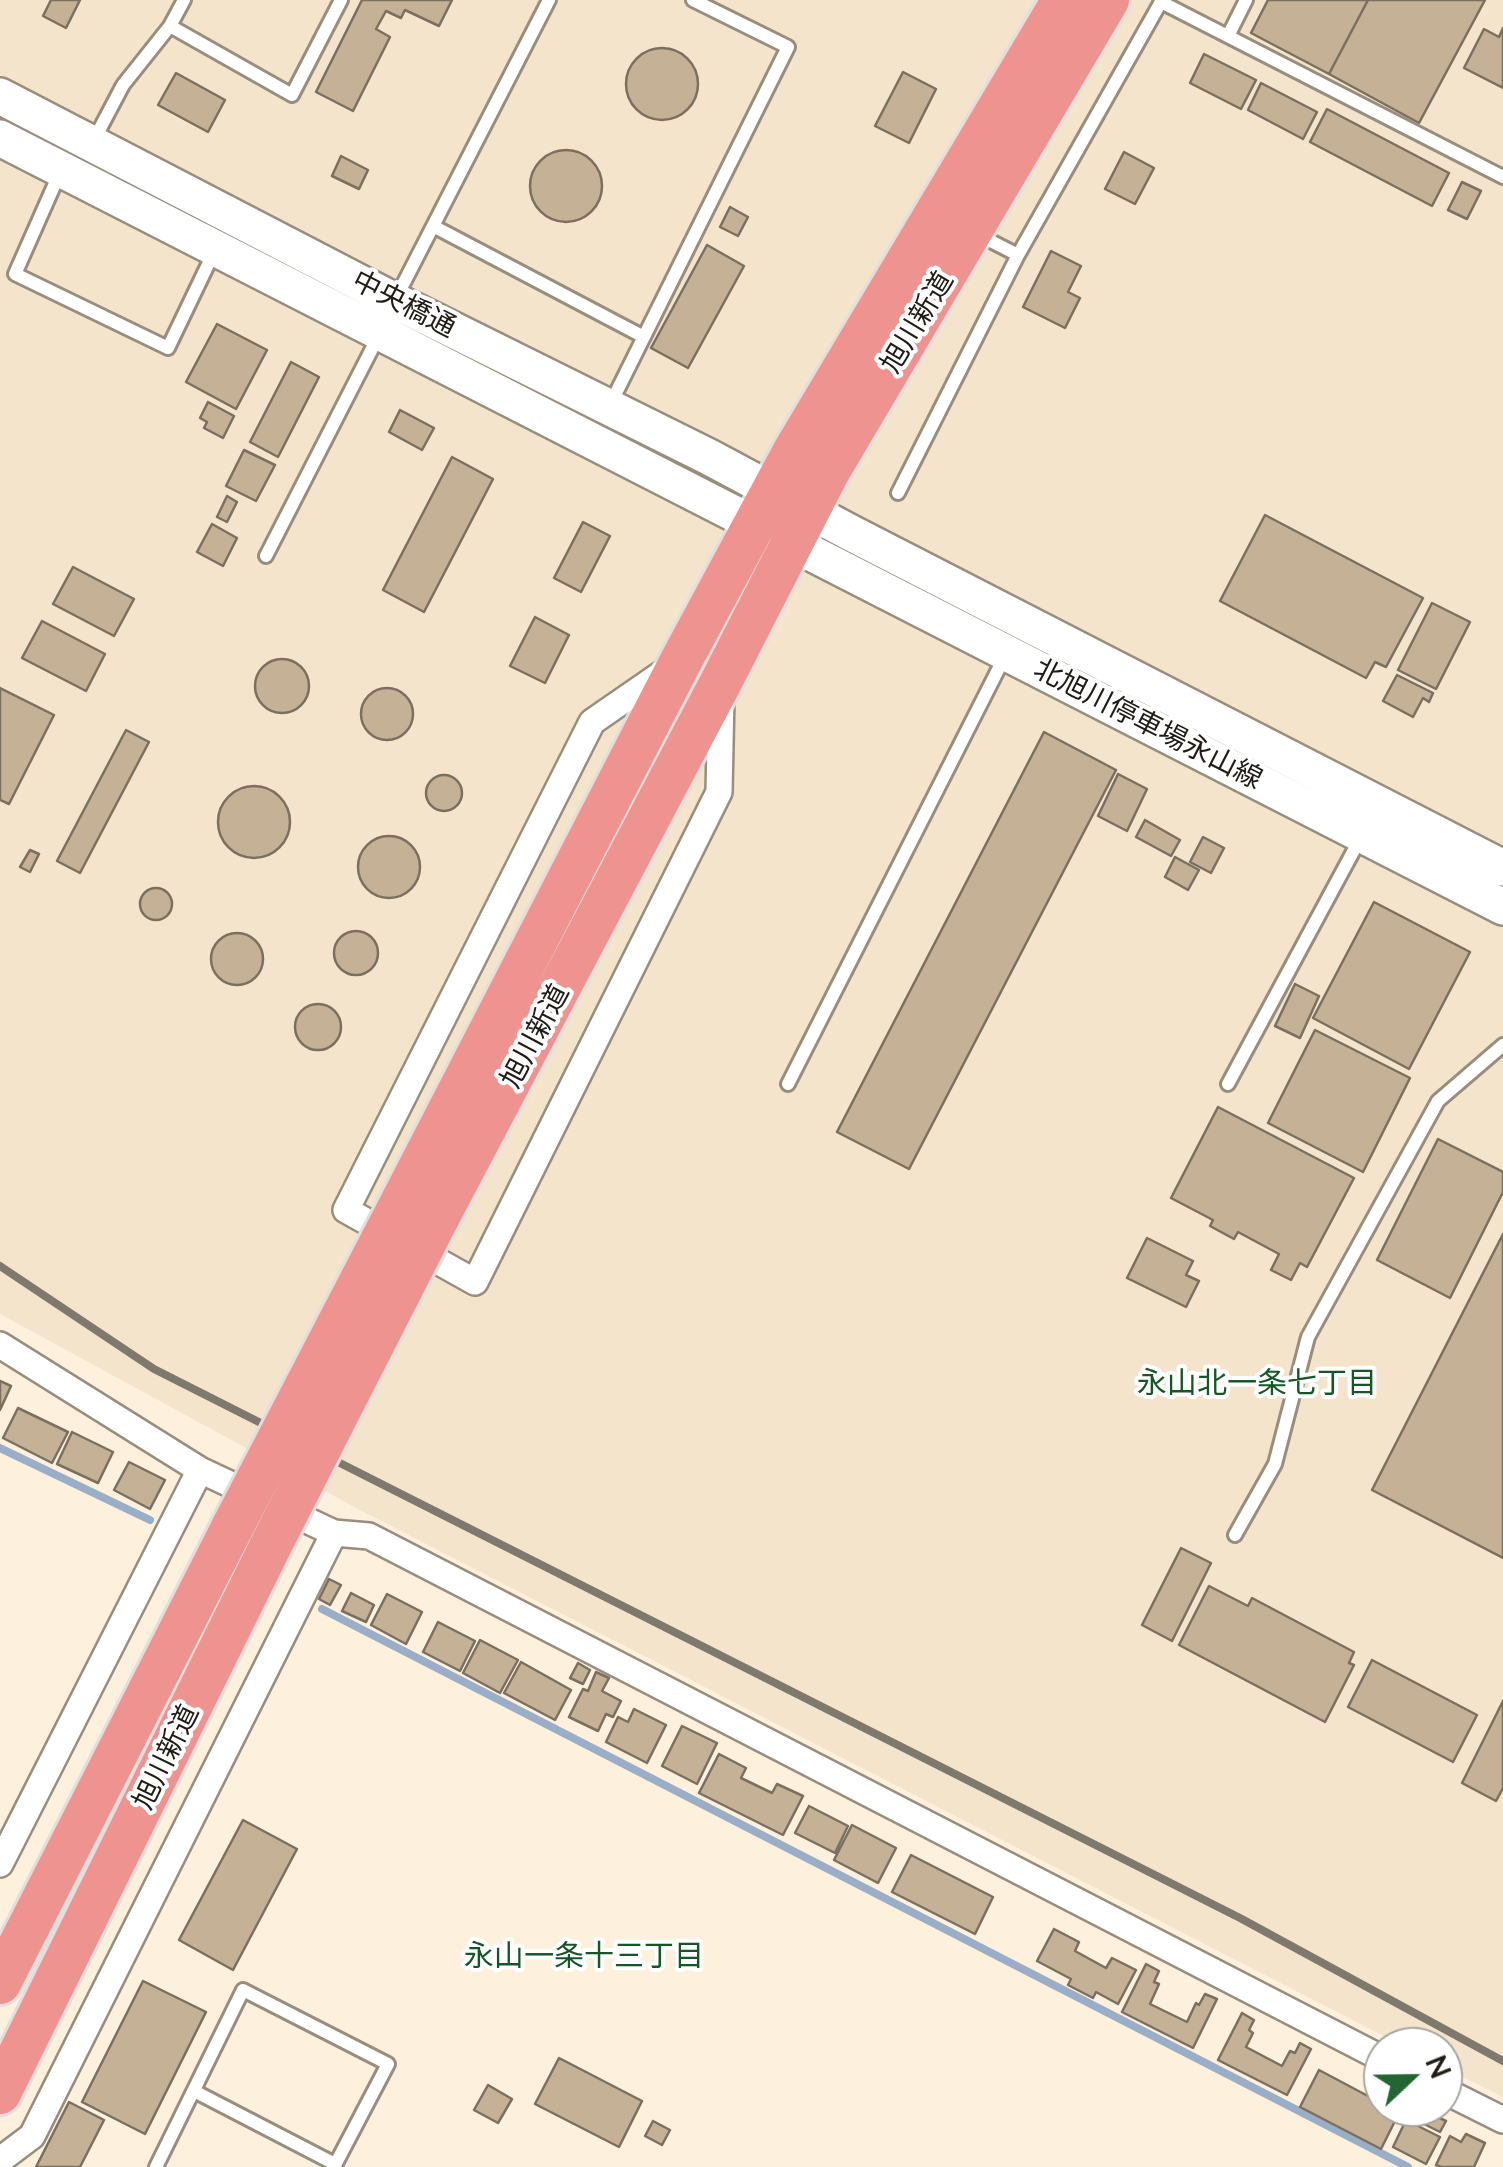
<!DOCTYPE html>
<meta charset="utf-8">
<style>
body{margin:0}
#map{position:relative;width:1503px;height:2167px;overflow:hidden;background:#fdf1de;font-family:Lato,sans-serif}
canvas{display:block}
.north{position:absolute;left:1363px;top:2027px;width:100px;height:100px;box-sizing:border-box;background:#fff;border:2px solid #a6a4a1;border-radius:50%;rotate:68deg;font-size:28px;font-weight:700;line-height:40px;text-align:center;color:#201c15}
.north::after{content:'';display:block;margin:auto;width:35px;height:45px;background:#236632;clip-path:polygon(50% 0,100% 100%,50% 72%,0 100%)}
</style>
<div id="map">
<canvas width="1503" height="2167"></canvas>
<div class="north">N</div>
</div>
<script>
const ctx = document.querySelector('canvas').getContext('2d');
ctx.lineJoin = 'round';
function fill(path, color) { ctx.fillStyle = color; ctx.fill(path, 'evenodd'); }
const poly = rows => new Path2D(rows.map(r => 'M' + r).join(''));
function trace(path, color, width, dash) { ctx.strokeStyle = color; ctx.lineWidth = width; ctx.lineCap = dash ? 'butt' : 'round'; ctx.setLineDash(dash || []); ctx.stroke(path); }
function drawText(font, color, halo, rows, align = 'center') {
  ctx.font = font + ' Lato,"Noto Sans JP",sans-serif'; ctx.lineWidth = 8; ctx.setLineDash([]); ctx.textBaseline = 'middle'; ctx.strokeStyle = halo; ctx.fillStyle = color; for (const [text, x, y, turn = 0] of rows) {
    ctx.save(); ctx.translate(x, y); ctx.rotate((+turn || 0) * Math.PI / 180); ctx.textAlign = isNaN(turn) ? turn : align; if (halo) ctx.strokeText(text, 0, 0); ctx.fillText(text, 0, 0); ctx.restore();
  }
}
const built = poly([
 [0,0,1503,0,1503,2097,1443,2067,1443,2047,1405,2047,356,1508,0,1314]
]);
const stream = poly([
 [0,1448,150,1520],
 [322,1609,1408,2167]
]);
const building = poly([
 [51,0,80,0,66,28,43,16,51,0],
 [362,0,452,0,439,26,405,10,401,18,386,11,376,29,390,37,353,111,316,92,362,0],
 [1268,0,1368,0,1329,74,1251,33,1268,0],
 [1368,0,1485,0,1419,123,1329,74,1368,0],
 [1503,28,1503,88,1464,68,1484,29,1499,37,1503,28],
 '626 84a36 36 0 1 1 72 0a36 36 0 1 1-72 0Z',
 [1204,54,1256,80,1241,109,1190,83,1204,54],
 [903,72,936,89,909,143,875,126,903,72],
 [176,73,225,100,208,132,158,105,176,73],
 [1261,83,1317,112,1303,139,1248,110,1261,83],
 [1327,109,1449,173,1432,206,1310,142,1327,109],
 '530 186a36 36 0 1 1 72 0a36 36 0 1 1-72 0Z',
 [1124,152,1154,168,1135,204,1105,189,1124,152],
 [341,156,368,170,359,189,332,176,341,156],
 [1462,182,1481,191,1467,219,1448,210,1462,182],
 [730,207,748,217,738,236,720,227,730,207],
 [707,245,744,266,688,368,651,348,707,245],
 [1051,251,1081,266,1068,292,1080,298,1065,328,1023,307,1051,251],
 [217,324,267,350,236,409,186,382,217,324],
 [291,362,319,377,278,457,250,442,291,362],
 [208,402,234,416,223,438,204,428,207,422,200,418,208,402],
 [400,410,434,428,422,450,389,432,400,410],
 [244,450,275,465,256,501,226,486,244,450],
 [452,457,493,479,424,612,383,590,452,457],
 [227,496,237,502,227,522,217,517,227,496],
 [1265,515,1423,598,1386,667,1375,662,1366,678,1220,601,1265,515],
 [583,522,610,536,581,592,554,578,583,522],
 [212,524,237,538,223,566,197,552,212,524],
 [73,567,134,599,114,636,53,604,73,567],
 [1432,603,1470,622,1436,689,1398,670,1432,603],
 [535,617,569,635,545,683,510,666,535,617],
 [42,621,105,654,86,691,22,658,42,621],
 '255 686a27 27 0 1 1 54 0a27 27 0 1 1-54 0Z',
 [1397,675,1433,693,1429,702,1423,698,1413,717,1383,701,1397,675],
 '361 714a26 26 0 1 1 52 0a26 26 0 1 1-52 0Z',
 [0,688,54,715,9,804,0,800,0,688],
 [126,730,149,742,80,873,57,861,126,730],
 [1044,732,1116,770,909,1169,837,1132,1044,732],
 [1118,774,1147,789,1127,831,1098,816,1118,774],
 '426 793a18 18 0 1 1 36 0a18 18 0 1 1-36 0Z',
 '218 822a36 36 0 1 1 72 0a36 36 0 1 1-72 0Z',
 [1145,820,1180,840,1171,856,1136,837,1145,820],
 '358 867a31 31 0 1 1 62 0a31 31 0 1 1-62 0Z',
 [1203,837,1224,848,1211,873,1190,862,1203,837],
 [30,850,39,854,30,872,20,867,30,850],
 [1175,857,1199,870,1188,890,1165,877,1175,857],
 '140 904a16 16 0 1 1 32 0a16 16 0 1 1-32 0Z',
 [1374,902,1470,952,1409,1069,1313,1018,1374,902],
 '334 953a22 22 0 1 1 44 0a22 22 0 1 1-44 0Z',
 '211 959a26 26 0 1 1 52 0a26 26 0 1 1-52 0Z',
 [1295,984,1319,996,1300,1038,1275,1026,1295,984],
 '295 1027a23 23 0 1 1 46 0a23 23 0 1 1-46 0Z',
 [1315,1030,1410,1078,1363,1172,1268,1123,1315,1030],
 [1218,1107,1354,1178,1307,1267,1300,1263,1291,1280,1271,1270,1279,1254,1238,1232,1234,1239,1210,1226,1213,1220,1171,1198,1218,1107],
 [1438,1139,1503,1172,1503,1192,1450,1298,1377,1260,1438,1139],
 [1503,1234,1503,1558,1372,1490,1503,1234],
 [1147,1238,1193,1261,1186,1275,1199,1281,1186,1307,1127,1278,1147,1238],
 [0,1381,11,1386,0,1410,0,1381],
 [18,1408,68,1432,52,1463,3,1438,18,1408],
 [72,1432,113,1452,98,1483,57,1464,72,1432],
 [129,1462,165,1480,150,1509,114,1490,129,1462],
 [1181,1548,1211,1563,1172,1641,1142,1625,1181,1548],
 [329,1579,341,1585,330,1605,319,1599,329,1579],
 [1209,1586,1248,1606,1252,1598,1354,1652,1349,1663,1354,1665,1325,1722,1179,1645,1209,1586],
 [351,1593,374,1605,366,1622,342,1611,351,1593],
 [387,1594,422,1612,406,1644,371,1625,387,1594],
 [438,1622,475,1641,460,1671,423,1652,438,1622],
 [480,1640,518,1660,500,1693,463,1673,480,1640],
 [1372,1660,1477,1715,1453,1762,1348,1707,1372,1660],
 [521,1662,571,1690,555,1720,504,1693,521,1662],
 [578,1663,590,1670,583,1684,570,1678,578,1663],
 [596,1672,609,1678,602,1691,621,1701,613,1717,606,1714,598,1731,569,1717,583,1689,588,1691,596,1672],
 [1503,1701,1503,1788,1496,1801,1462,1783,1503,1701],
 [634,1709,666,1725,647,1763,606,1742,618,1717,628,1722,634,1709],
 [682,1726,717,1743,697,1784,662,1766,682,1726],
 [719,1754,746,1768,741,1778,772,1793,777,1784,803,1796,783,1835,699,1793,719,1754],
 [809,1806,848,1826,835,1853,795,1833,809,1806],
 [243,1820,297,1849,233,1970,179,1940,243,1820],
 [852,1825,896,1848,878,1883,834,1860,852,1825],
 [911,1855,993,1897,975,1934,892,1892,911,1855],
 [1054,1929,1079,1942,1075,1951,1106,1968,1112,1958,1136,1970,1118,2004,1096,1992,1093,1998,1068,1985,1071,1979,1037,1961,1054,1929],
 [1146,1964,1159,1971,1154,1982,1159,1984,1150,2004,1187,2022,1196,2003,1199,2005,1205,1994,1217,1999,1193,2048,1122,2012,1146,1964],
 [143,1981,206,2012,145,2134,82,2102,143,1981],
 [1242,2013,1254,2020,1249,2030,1253,2033,1246,2047,1282,2066,1290,2051,1295,2053,1300,2043,1311,2049,1287,2095,1218,2060,1242,2013],
 [559,2058,642,2101,619,2147,535,2104,559,2058],
 [1319,2070,1383,2104,1383,2107,1399,2113,1381,2149,1300,2107,1319,2070],
 [488,2085,512,2099,498,2123,474,2110,488,2085],
 [69,2102,104,2120,80,2167,36,2167,69,2102],
 [1421,2109,1446,2121,1440,2132,1416,2120,1421,2109],
 [1406,2120,1440,2137,1426,2164,1393,2147,1406,2120],
 [653,2121,670,2130,662,2145,645,2136,653,2121],
 [1466,2134,1485,2143,1474,2167,1441,2167,1436,2165,1450,2136,1461,2142,1466,2134]
]);
const service = poly([
 [1161,2,1503,177],
 [170,26,292,95,341,0],
 [1228,36,1246,0],
 [94,140,123,85,170,26,184,0],
 [61,170,15,274,168,348,214,252],
 [433,226,644,337],
 [975,233,1018,255],
 [395,300,549,0],
 [610,405,788,47,693,0],
 [898,493,1018,255,1162,0],
 [266,556,378,337],
 [788,1084,1006,654],
 [1228,1084,1361,837],
 [1235,1535,1275,1464,1308,1337,1438,1101,1503,1045],
 [194,2091,335,2164],
 [156,2167,243,1990,388,2064,334,2167]
]);
const minor = poly([
 [673,666,592,722,346,1210,475,1282,719,792,721,697],
 [0,1345,200,1470,334,1533,32,2136,0,2160],
 [334,1533,369,1536,1383,2059],
 [0,1864,200,1470],
 [1443,2090,1503,2120]
]);
const secondary = poly([
 [0,96,395,301,709,457,851,533,1503,868],
 [0,138,1503,907]
]);
const trunk = poly([
 [402,1201,682,659,794,451,1063,0],
 [437,1220,721,682,829,471,1108,0],
 [0,1983,233,1526],
 [0,2093,270,1547]
]);
const rail = poly([
 [0,1266,154,1369,1240,1918,1503,2061]
]);
const trunkBridge = poly([
 [233,1526,402,1201],
 [270,1547,437,1220]
]);
const streetNames = [
 ["中央橋通",404,304,27],
 ["旭川新道",917,322,-59],
 ["北旭川停車場永山線",1148,724,27],
 ["旭川新道",535,1036,-62],
 ["旭川新道",166,1757,-64]
];
const neighbourhoodNames = [
 ["永山北一条七丁目",1257,1383],
 ["永山一条十三丁目",584,1956]
];
fill(built, '#f4e4cb');
trace(stream, '#9aaec8', 8);
fill(building, '#c5b296');
trace(building, '#7b7060', 2.5);
trace(service, '#988e7d', 18);
trace(minor, '#988e7d', 30);
trace(secondary, '#988e7d', 40);
trace(trunk, '#e0dfde', 48);
trace(service, '#fff', 12);
trace(minor, '#fff', 25);
trace(secondary, '#fff', 35);
trace(trunk, '#ee9390', 42);
trace(rail, '#7f786c', 8);
trace(trunkBridge, '#e0dfde', 48, []);
trace(trunkBridge, '#ee9390', 42);
drawText('28px', '#201c15', '#fff', streetNames);
drawText('30px', '#165526', '#fff', neighbourhoodNames);
</script>
